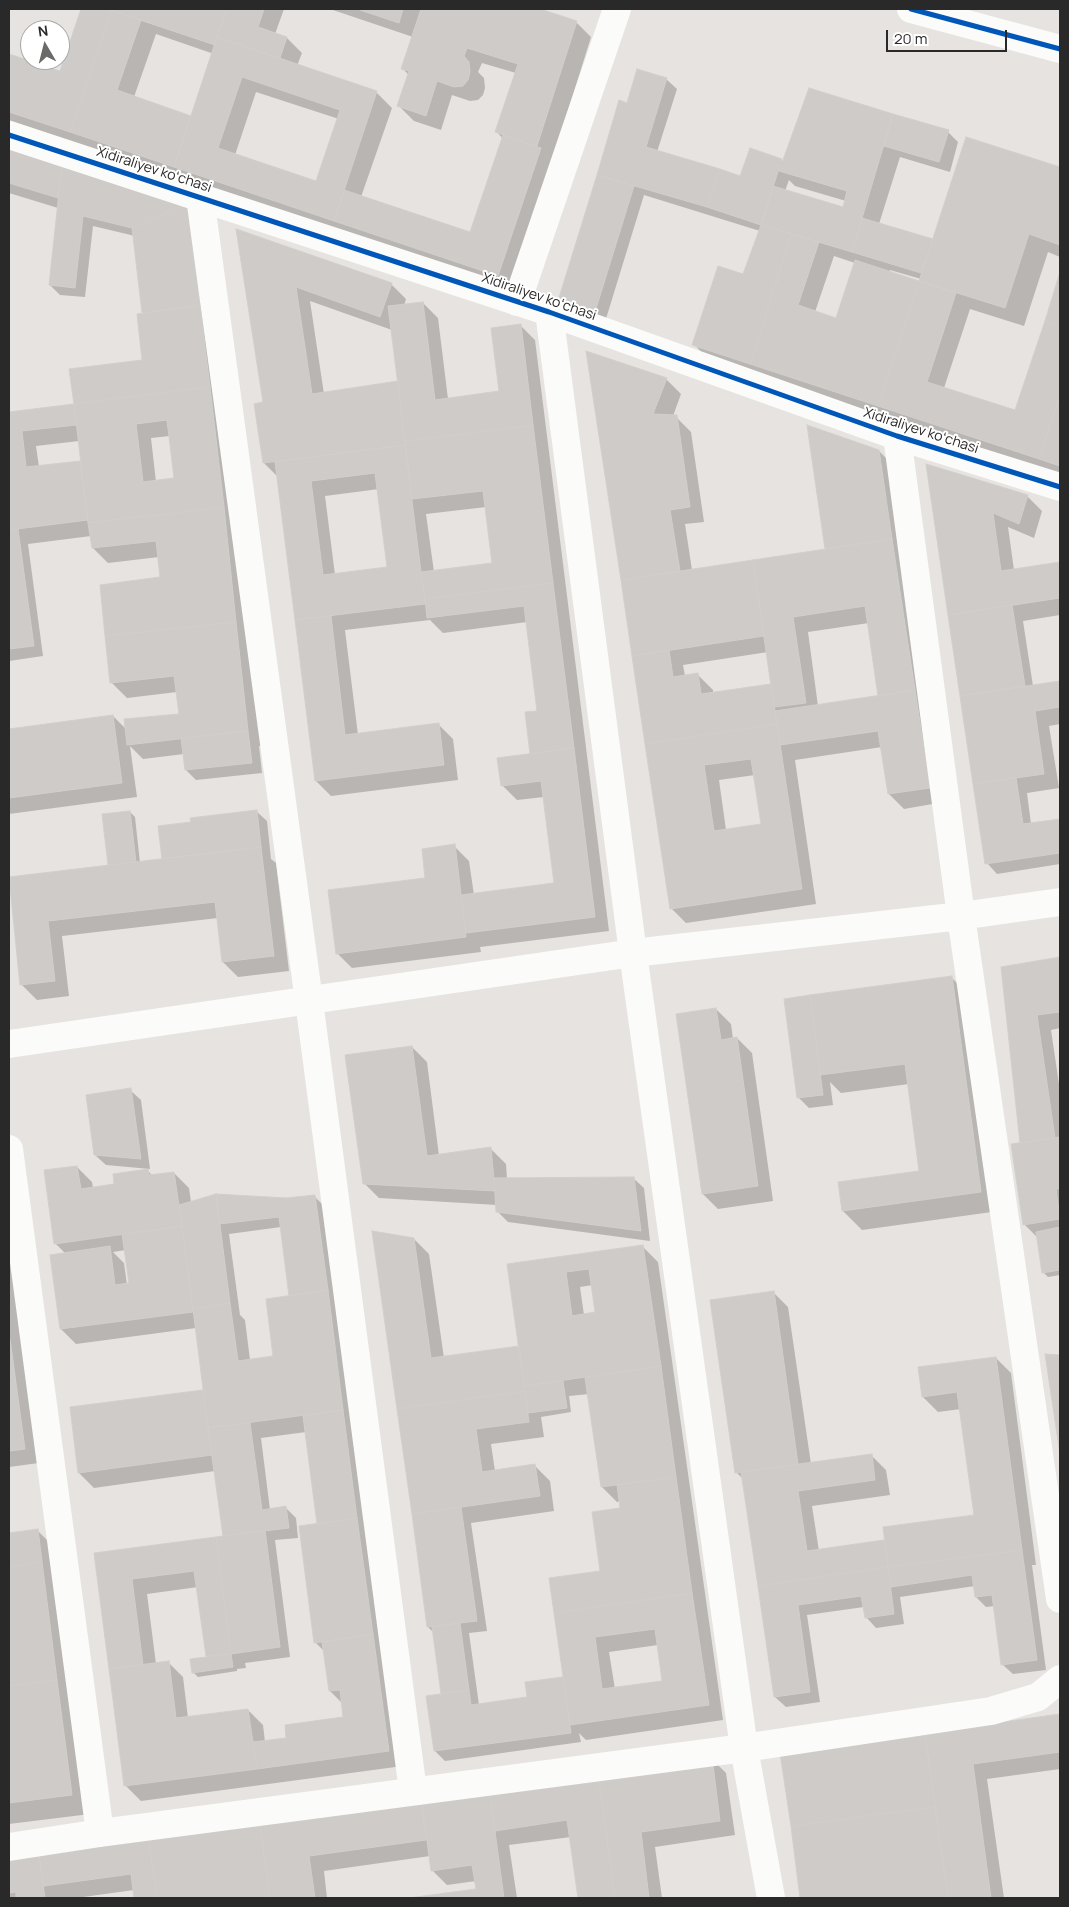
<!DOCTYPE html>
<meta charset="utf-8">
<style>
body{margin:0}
#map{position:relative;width:1069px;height:1907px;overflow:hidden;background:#e6e3e0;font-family:Manrope,sans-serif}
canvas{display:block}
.frame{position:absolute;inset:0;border:10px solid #292929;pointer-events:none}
.north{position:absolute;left:20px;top:20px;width:50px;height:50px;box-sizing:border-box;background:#fff;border:1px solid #a9a9a9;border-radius:50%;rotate:352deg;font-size:14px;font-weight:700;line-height:20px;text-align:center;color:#292929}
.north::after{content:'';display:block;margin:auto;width:18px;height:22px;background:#6b6a69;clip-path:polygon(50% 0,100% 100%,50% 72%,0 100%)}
.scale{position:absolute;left:886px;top:30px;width:121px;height:22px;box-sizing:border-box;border:2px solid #292929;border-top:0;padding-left:6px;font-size:15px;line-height:18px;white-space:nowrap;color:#292929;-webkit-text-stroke:4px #fff;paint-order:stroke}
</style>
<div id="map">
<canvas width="1069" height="1907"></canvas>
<div class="frame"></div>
<div class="north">N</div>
<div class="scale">20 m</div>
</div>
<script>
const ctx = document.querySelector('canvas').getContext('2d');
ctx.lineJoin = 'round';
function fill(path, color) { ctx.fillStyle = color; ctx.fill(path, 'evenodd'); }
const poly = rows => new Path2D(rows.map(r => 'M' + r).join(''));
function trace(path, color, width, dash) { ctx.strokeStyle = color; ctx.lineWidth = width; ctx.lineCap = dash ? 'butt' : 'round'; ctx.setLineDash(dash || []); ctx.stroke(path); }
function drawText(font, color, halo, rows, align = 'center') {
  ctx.font = font + ' Manrope,sans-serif'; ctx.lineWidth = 4; ctx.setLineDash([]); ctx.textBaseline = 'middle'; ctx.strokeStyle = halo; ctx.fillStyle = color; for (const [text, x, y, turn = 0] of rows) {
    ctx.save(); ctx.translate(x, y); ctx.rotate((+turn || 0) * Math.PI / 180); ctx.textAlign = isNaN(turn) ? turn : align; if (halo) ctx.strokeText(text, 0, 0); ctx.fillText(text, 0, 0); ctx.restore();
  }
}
const shadow = poly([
 [79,9,284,9,275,34,287,38,302,53,297,66,377,93,392,108,361,197,471,234,503,139,497,132,516,73,482,63,478,72,484,78,485,88,483,95,478,100,470,101,452,95,441,130,414,121,399,106,409,75,402,68,413,37,330,9,536,9,576,22,591,37,512,290,9,120,9,55,61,73,82,10],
 [156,34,214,54,192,117,134,97],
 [256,92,339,119,317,182,235,155],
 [666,79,677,89,657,152,741,178,751,150,784,162,810,90,948,132,958,142,950,172,900,157,879,224,933,241,966,138,1060,168,1060,257,1048,252,1024,326,970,309,944,388,1016,412,1060,276,1060,475,766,378,704,355,694,344,744,275,760,231,644,195,605,322,559,301,620,102,628,105],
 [789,180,795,186,846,201,844,209,785,191],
 [834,256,855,263,836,319,815,312],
 [890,270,921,279,920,282,889,272],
 [9,150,189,204,263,746,259,746,262,773,196,780,186,770,184,754,143,759,130,746,137,797,9,814,9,730,113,716,127,730,180,715,177,692,127,698,112,683,162,578,159,557,108,563,93,548,91,536,28,544,43,656,9,661,9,413,75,405,144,361,144,314,135,236,93,226,85,297,60,295,50,285,58,208,9,193],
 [170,436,176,480,156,482,151,438],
 [79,441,82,462,39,467,36,446],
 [238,230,391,284,406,299,404,306,423,303,438,318,448,399,501,393,520,325,535,340,609,931,480,947,481,952,352,968,337,953,426,879,454,846,469,861,474,895,555,884,544,797,517,800,502,785,532,755,538,712,527,622,443,633,430,620,345,630,358,735,438,724,453,739,458,780,331,796,316,781,278,477,264,463,264,403],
 [310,301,392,330,399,382,324,394],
 [379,489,388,568,335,575,325,496],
 [486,507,493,564,434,572,426,514],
 [588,353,666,379,681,394,673,416,676,417,691,432,704,522,685,524,692,570,826,550,808,427,879,451,894,466,944,802,904,809,889,794,882,747,795,760,816,904,686,923,671,908],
 [869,623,880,697,818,706,808,632],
 [768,652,773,685,713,694,713,690,698,675,685,676,683,665],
 [755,775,762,825,726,830,719,780],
 [927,465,1027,496,1042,511,1034,538,1008,527,1014,570,1060,563,1060,615,1023,621,1033,686,1060,682,1060,724,1049,726,1059,788,1027,793,1031,824,1060,820,1060,864,997,874,987,863,963,697,961,695],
 [256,811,267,821,271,859,276,863,289,971,238,977,223,962,218,918,62,936,69,996,37,1000,22,985,9,878,111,866,109,865,130,812,135,817,140,863,164,860,192,823],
 [1060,959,1060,1028,1051,1030,1060,1091,1060,1275,1048,1277,1043,1272,1038,1238,1025,1225,1021,1144,1002,968],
 [952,978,971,997,999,1211,862,1230,843,1211,921,1172,909,1084,841,1093,830,1082,833,1105,809,1108,799,1098,785,1000],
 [716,1009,731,1024,733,1039,737,1038,752,1053,773,1201,718,1209,703,1194],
 [412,1047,427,1062,439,1156,491,1149,506,1164,507,1179,633,1178,644,1188,650,1241,508,1222,497,1211,497,1205,379,1198,364,1183],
 [130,1090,141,1100,150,1169,106,1165,95,1155],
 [77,1167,92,1182,93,1188,116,1185,148,1171,153,1176,174,1173,189,1188,191,1202,286,1199,314,1196,324,1206,403,1766,141,1801,126,1786,95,1554,224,1537,215,1471,94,1488,79,1473,71,1408,204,1391,196,1328,76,1344,61,1329,66,1254,55,1243],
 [281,1227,291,1297,275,1357,250,1360,245,1320,240,1315,229,1234],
 [126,1250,130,1284,127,1285,124,1263,113,1252],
 [306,1432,318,1525,315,1642,324,1651,330,1691,343,1704,345,1718,288,1739,265,1742,263,1725,248,1710,188,1718,183,1677,168,1662,156,1664,147,1594,198,1587,207,1656,209,1658,193,1672,198,1677,237,1671,237,1669,246,1668,245,1663,290,1657,275,1540,298,1538,296,1518,286,1508,270,1510,261,1438],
 [9,1230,39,1463,9,1467],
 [414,1239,429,1254,444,1358,520,1347,509,1266,643,1247,658,1262,723,1720,586,1740,579,1733,581,1742,445,1761,435,1751,443,1695,434,1633,428,1627],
 [593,1285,597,1313,584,1315,580,1287],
 [589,1394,602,1487,617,1502,621,1501,622,1509,565,1678,527,1683,529,1698,479,1705,469,1633,487,1631,471,1523,554,1511,550,1481,535,1466,495,1471,491,1444,544,1437,541,1417,571,1412,569,1396],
 [658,1645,663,1682,615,1689,609,1652],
 [773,1292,788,1307,811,1464,871,1455,886,1470,890,1495,812,1506,819,1551,886,1541,975,1516,961,1409,938,1412,923,1397,996,1358,1011,1373,1036,1565,1032,1565,1046,1670,1013,1674,1002,1664,995,1606,986,1607,976,1597,975,1586,900,1597,904,1624,876,1628,866,1617,864,1607,807,1615,820,1702,786,1707,775,1697,744,1480,736,1472],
 [1046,1356,1060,1357,1060,1447],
 [37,1530,48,1541,90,1814,9,1824,9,1534],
 [1060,1716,1060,1769,987,1779,1004,1898,801,1898,782,1754],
 [711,1758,726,1773,735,1835,655,1847,662,1898,579,1898,571,1837,509,1845,517,1898,416,1898,477,1890,476,1881,447,1885,432,1870,430,1856,324,1871,327,1898,135,1898,134,1890,76,1898,9,1898,9,1854]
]);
const building = poly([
 [81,9,112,10,70,132,9,112,9,54,60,71,81,9],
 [107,9,227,9,215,45,107,9],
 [227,9,264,9,258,27,287,37,280,58,217,37,227,9],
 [357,9,403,9,399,23,357,9],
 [421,9,540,9,577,21,537,146,495,132,518,64,467,48,464,56,469,62,470,72,468,80,463,86,454,87,437,81,426,116,397,106,409,71,401,69,421,9],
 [112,10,141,20,117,90,191,116,174,167,70,132,112,10],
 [217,37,377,91,334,221,174,167,217,37],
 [242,77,340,110,316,181,218,148,242,77],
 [637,69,667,78,646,147,720,169,707,207,597,175,619,100,627,103,637,69],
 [809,88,893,114,852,252,761,225,773,186,843,207,847,191,779,171,809,88],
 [893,114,949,130,939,162,884,146,893,114],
 [503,135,541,148,498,276,334,221,344,190,470,232,503,135],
 [966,137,1060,167,1060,245,1029,234,1005,308,919,281,966,137],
 [750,148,782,159,761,225,707,207,720,169,740,176,750,148],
 [9,149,62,165,58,198,9,183,9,149],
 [62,165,190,203,132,228,83,216,75,288,49,285,62,165],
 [597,175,634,186,595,312,558,301,597,175],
 [190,203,200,305,142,313,132,228,190,203],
 [862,218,933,239,921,273,852,252,862,218],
 [761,225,792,234,750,364,692,345,718,266,743,274,761,225],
 [236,229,392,283,380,317,296,287,312,394,398,381,405,445,263,463,254,404,263,402,236,229],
 [792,234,819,242,798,305,836,318,855,260,919,281,878,406,750,364,792,234],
 [1060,272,1060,326,1045,321,1060,272],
 [919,281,956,293,927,382,1015,410,1045,321,1060,326,1060,396,1039,459,878,406,919,281],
 [423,302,435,400,499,391,491,328,521,324,533,425,405,441,388,306,423,302],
 [200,305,210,387,74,404,69,369,142,360,137,314,200,305],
 [586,351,667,378,653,414,677,415,690,507,670,510,680,571,621,580,586,351],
 [210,387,224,507,88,523,74,404,210,387],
 [167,420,174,478,143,482,136,424,167,420],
 [1060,396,1060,466,1039,459,1060,396],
 [74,404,76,425,22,431,26,467,80,461,88,520,9,530,9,412,74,404],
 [533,425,553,583,425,599,421,572,492,563,483,491,412,499,405,441,533,425],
 [807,425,879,450,892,539,825,549,807,425],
 [405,445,425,604,295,620,275,462,405,445],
 [375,473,387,567,323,575,311,481,375,473],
 [926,464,1028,495,1019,524,993,513,1001,571,1060,562,1060,598,948,615,926,464],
 [224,507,236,622,105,636,100,585,160,577,156,541,92,548,88,523,224,507],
 [18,529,34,646,9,649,9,530,18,529],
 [892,539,915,690,878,696,865,606,793,617,806,703,774,707,753,560,892,539],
 [753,560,764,636,632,656,621,580,753,560],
 [553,583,574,748,530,754,525,712,537,711,524,606,427,618,425,599,553,583],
 [1012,605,1025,686,960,696,948,615,1012,605],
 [331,616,345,735,439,723,444,765,315,781,295,620,331,616],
 [236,622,248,731,127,745,124,719,179,714,174,676,110,683,105,636,236,622],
 [669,650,673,677,698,673,701,694,771,684,777,724,645,744,632,656,669,650],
 [1060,681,1060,707,1035,711,1044,774,973,784,960,696,1060,681],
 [915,690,930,788,888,794,878,731,780,745,775,711,915,690],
 [113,715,122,783,9,798,9,729,113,715],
 [777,724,802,889,670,909,645,744,777,724],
 [751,759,761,824,714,831,704,765,751,759],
 [248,731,252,763,185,770,181,738,248,731],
 [574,748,595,917,466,933,461,895,554,883,541,781,501,786,497,758,574,748],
 [1016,778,1023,824,1060,819,1060,853,985,864,973,784,1016,778],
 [257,810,261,847,162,859,158,826,191,822,190,818,257,810],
 [130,811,136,862,108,865,102,814,130,811],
 [455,844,466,937,336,954,328,890,425,878,422,849,455,844],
 [261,847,274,956,222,962,215,902,48,921,55,981,20,985,9,877,261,847],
 [1060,957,1060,1012,1037,1015,1055,1138,1020,1143,1001,967,1060,957],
 [952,976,981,1192,842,1211,838,1182,919,1171,905,1064,820,1075,810,995,952,976],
 [810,995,823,1095,797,1098,784,999,810,995],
 [716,1008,721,1040,737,1037,758,1186,702,1194,676,1014,716,1008],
 [412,1046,427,1156,491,1147,495,1191,363,1184,345,1055,412,1046],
 [131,1088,141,1159,94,1155,86,1095,131,1088],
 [1060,1137,1060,1189,1056,1189,1060,1219,1023,1225,1011,1144,1060,1137],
 [77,1166,81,1189,114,1184,113,1174,148,1169,149,1175,174,1172,182,1226,54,1244,44,1170,77,1166],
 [634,1177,641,1231,496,1212,494,1178,634,1177],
 [216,1194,286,1198,315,1195,328,1290,289,1296,279,1217,219,1224,216,1194],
 [216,1194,230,1303,193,1309,179,1205,216,1194],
 [182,1226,193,1312,60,1329,50,1255,110,1246,115,1285,129,1283,122,1234,182,1226],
 [1060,1227,1060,1270,1042,1273,1036,1232,1060,1227],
 [372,1231,414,1238,431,1358,519,1346,525,1391,397,1409,372,1231],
 [643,1245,661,1366,524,1386,507,1264,643,1245],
 [589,1269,595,1312,572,1316,566,1272,589,1269],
 [328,1290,343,1410,208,1428,193,1309,230,1303,238,1361,273,1356,266,1299,328,1290],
 [774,1291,798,1464,735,1473,710,1300,774,1291],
 [9,1339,10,1339,25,1449,9,1451,9,1339],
 [1045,1354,1060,1355,1060,1454,1045,1354],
 [996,1357,1022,1550,888,1567,883,1527,974,1515,957,1392,922,1397,918,1367,996,1357],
 [661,1366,676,1477,601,1487,585,1378,661,1366],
 [563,1381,567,1408,528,1413,524,1386,563,1381],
 [203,1390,212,1455,78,1473,70,1407,203,1390],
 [525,1391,529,1422,476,1429,482,1472,535,1464,540,1496,412,1514,397,1409,525,1391],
 [343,1410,357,1518,317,1524,303,1416,343,1410],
 [250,1423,262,1510,286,1506,289,1528,223,1536,208,1428,250,1423],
 [872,1454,875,1480,798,1491,807,1551,884,1540,888,1567,758,1586,741,1472,872,1454],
 [676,1477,692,1593,554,1613,549,1578,600,1571,592,1512,620,1508,617,1485,676,1477],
 [461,1507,477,1621,427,1627,412,1514,461,1507],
 [357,1518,373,1634,314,1643,299,1526,357,1518],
 [38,1529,42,1562,9,1567,9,1533,38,1529],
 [265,1530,280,1647,231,1654,216,1537,265,1530],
 [216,1537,231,1654,206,1656,194,1571,132,1579,143,1665,109,1669,94,1553,216,1537],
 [1022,1550,1037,1660,1001,1665,992,1595,975,1597,972,1575,891,1587,888,1567,1022,1550],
 [42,1562,57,1680,9,1686,9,1567,42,1562],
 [888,1567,894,1614,865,1618,861,1596,798,1605,810,1692,774,1697,758,1586,888,1567],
 [692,1593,709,1705,570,1725,554,1613,692,1593],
 [655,1629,662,1681,602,1689,595,1637,655,1629],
 [460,1623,469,1690,441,1694,432,1627,460,1623],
 [373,1634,389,1751,257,1769,253,1742,286,1738,285,1725,343,1717,340,1690,329,1691,322,1642,373,1634],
 [231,1654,233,1667,192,1673,190,1659,231,1654],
 [169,1661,176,1718,248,1709,257,1769,124,1786,109,1669,169,1661],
 [563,1677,571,1733,434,1751,426,1696,469,1690,471,1705,527,1697,525,1682,563,1677],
 [57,1680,72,1795,9,1803,9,1686,57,1680],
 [1060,1714,1060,1752,973,1764,991,1898,948,1898,925,1733,1060,1714],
 [925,1733,935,1807,791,1826,780,1753,925,1733],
 [712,1757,720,1821,641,1832,649,1898,615,1898,598,1773,712,1757],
 [598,1773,615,1898,578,1898,567,1820,495,1831,489,1787,598,1773],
 [489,1787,504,1898,409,1898,476,1889,472,1865,431,1871,421,1796,489,1787],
 [421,1796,426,1840,309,1856,315,1898,270,1898,259,1818,421,1796],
 [935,1807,948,1898,800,1898,791,1826,935,1807],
 [259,1818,270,1898,157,1898,148,1834,259,1818],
 [148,1834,157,1898,134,1898,131,1874,44,1886,38,1849,148,1834],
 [38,1849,45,1898,16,1898,16,1892,9,1893,9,1853,38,1849]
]);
const minor = poly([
 [911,9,1060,49],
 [9,135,549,312,897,436,1060,487],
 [200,197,309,1001,413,1791],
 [517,302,617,9],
 [549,312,633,953,744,1748,771,1898],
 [897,436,961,916,1060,1599],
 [9,1044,633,953,961,916,1060,902],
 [9,1149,100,1833],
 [9,1847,100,1833,744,1748,991,1711,1038,1697,1060,1679]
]);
const cycleway = poly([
 [911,9,1060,49],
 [9,135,549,312,897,436,1060,487]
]);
const streetNames = [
 ["Xidiraliyev koʻchasi",154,170,18],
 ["Xidiraliyev koʻchasi",539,297,19],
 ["Xidiraliyev koʻchasi",921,431,18]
];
fill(shadow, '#0003');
fill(building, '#cecbc9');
trace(building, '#d1cecc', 1);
trace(minor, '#fbfbfa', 28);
trace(cycleway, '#0057b8', 5);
drawText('14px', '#292929', '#fff', streetNames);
</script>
